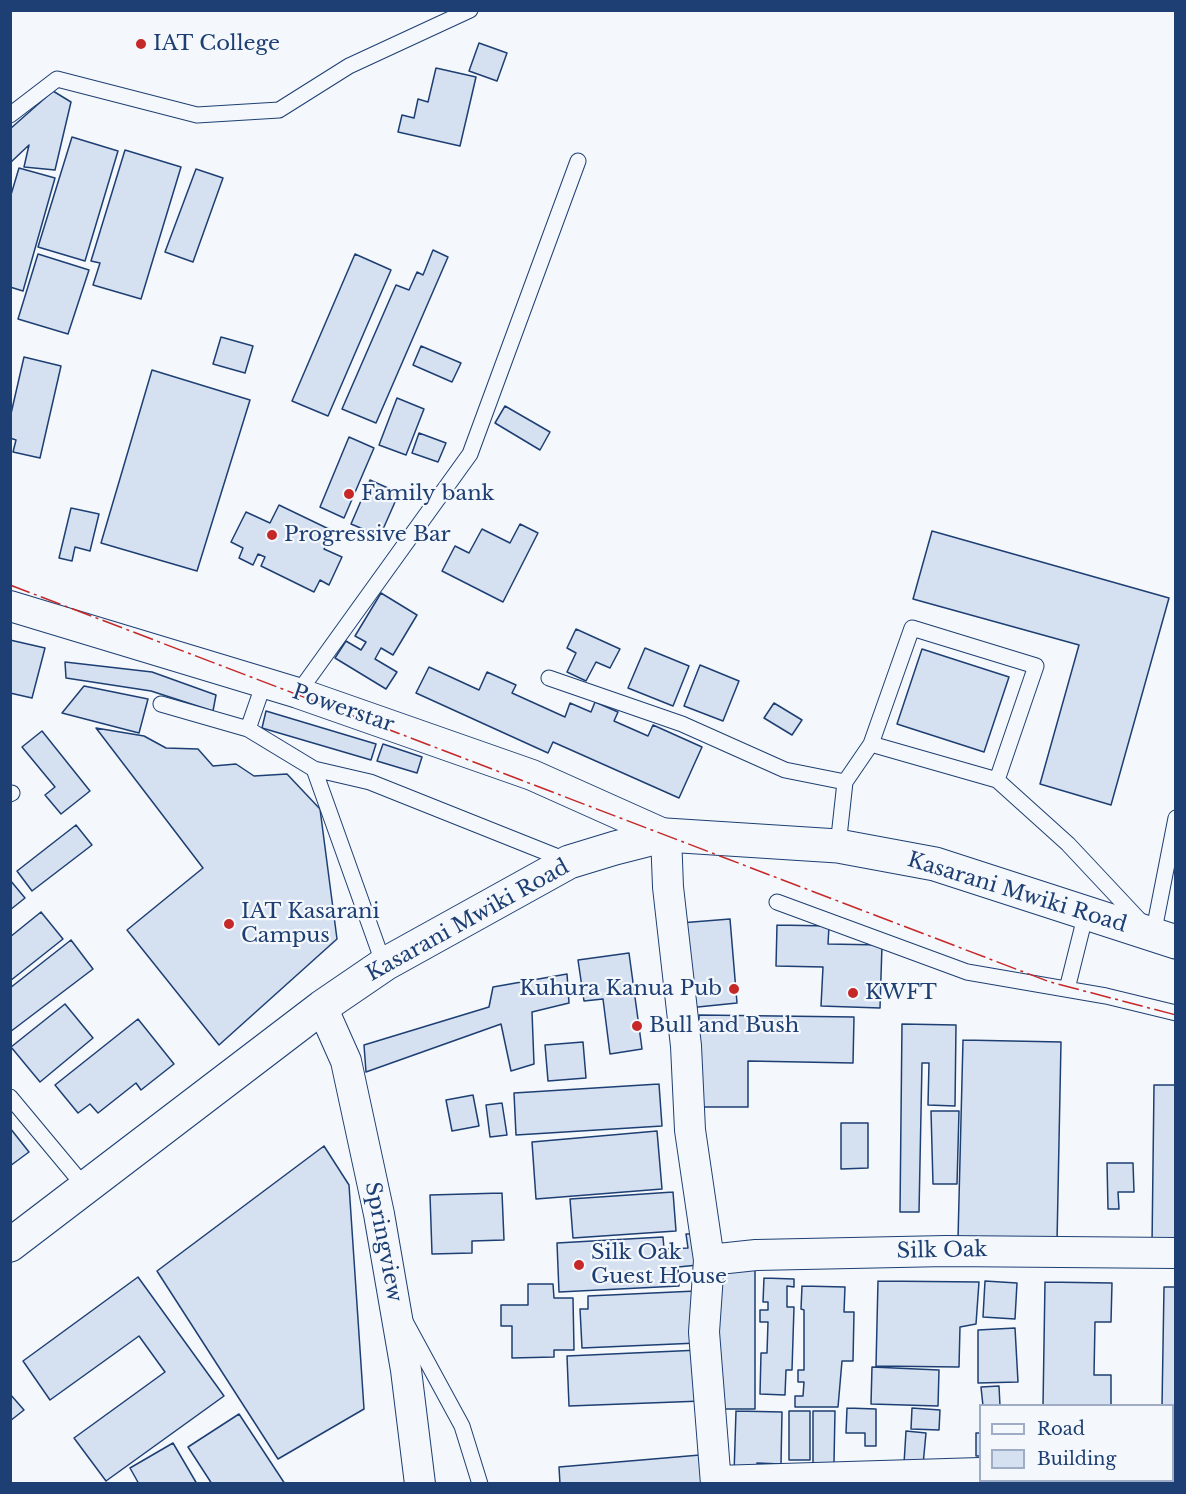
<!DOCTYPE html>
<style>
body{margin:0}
#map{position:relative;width:1186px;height:1494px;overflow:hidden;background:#f4f7fb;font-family:"Libre Baskerville",serif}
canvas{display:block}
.frame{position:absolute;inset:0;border:12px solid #1d3f73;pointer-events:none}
.legend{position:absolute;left:979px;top:1404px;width:195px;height:78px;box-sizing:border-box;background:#f4f7fb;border:2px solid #9eadc5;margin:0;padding:8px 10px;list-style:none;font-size:18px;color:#1d3f73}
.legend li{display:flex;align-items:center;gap:12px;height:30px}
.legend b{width:30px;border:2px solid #9eadc5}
</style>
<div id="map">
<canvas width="1186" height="1494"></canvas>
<div class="frame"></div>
<ul class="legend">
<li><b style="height:8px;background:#f4f7fb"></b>Road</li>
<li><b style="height:16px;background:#d5e0f0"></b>Building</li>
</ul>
</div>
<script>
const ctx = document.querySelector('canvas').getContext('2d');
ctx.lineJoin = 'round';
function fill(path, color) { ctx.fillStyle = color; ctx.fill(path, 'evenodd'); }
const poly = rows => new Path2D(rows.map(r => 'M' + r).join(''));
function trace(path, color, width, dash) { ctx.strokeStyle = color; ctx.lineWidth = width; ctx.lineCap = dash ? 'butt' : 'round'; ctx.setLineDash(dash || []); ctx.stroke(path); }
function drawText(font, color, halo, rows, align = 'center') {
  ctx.font = font + ' "Libre Baskerville",serif'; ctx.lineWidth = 4.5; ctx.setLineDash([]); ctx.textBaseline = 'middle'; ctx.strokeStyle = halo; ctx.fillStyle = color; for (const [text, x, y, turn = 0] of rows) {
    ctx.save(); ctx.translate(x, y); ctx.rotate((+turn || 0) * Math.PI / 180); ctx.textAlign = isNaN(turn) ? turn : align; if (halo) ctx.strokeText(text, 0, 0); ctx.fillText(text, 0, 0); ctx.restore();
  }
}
const building = poly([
 [479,43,507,53,497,81,469,71,479,43],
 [436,68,476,77,460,146,398,132,402,115,414,118,418,99,428,102,436,68],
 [53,91,71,102,55,170,24,167,29,145,10,163,10,129,53,91],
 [72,137,118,151,85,261,38,247,72,137],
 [125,150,181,167,141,299,93,285,100,263,91,261,125,150],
 [19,168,55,178,23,291,10,287,10,198,19,168],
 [196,169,223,178,193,262,165,252,196,169],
 [433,250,448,257,376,423,342,409,396,285,409,290,417,272,423,275,433,250],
 [38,254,89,270,68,334,18,319,38,254],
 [355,254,391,270,328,416,292,401,355,254],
 [221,337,253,346,245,373,213,364,221,337],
 [421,346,461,363,452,382,413,365,421,346],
 [24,357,61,366,40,458,13,452,16,440,10,438,10,418,24,357],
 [152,370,250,400,197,571,101,543,152,370],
 [397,398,424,409,406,455,379,445,397,398],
 [505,406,550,432,540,450,495,423,505,406],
 [419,433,446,443,438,462,412,453,419,433],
 [349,437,374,448,344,518,320,507,349,437],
 [370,480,399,493,380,536,351,524,370,480],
 [279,505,333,531,324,549,342,557,329,585,320,580,314,592,261,566,265,557,258,554,253,565,239,558,243,548,231,542,246,512,270,523,279,505],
 [71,508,99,514,90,551,75,547,72,561,59,558,71,508],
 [520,524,538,533,503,602,442,571,455,546,469,553,482,529,510,543,520,524],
 [932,531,1169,598,1111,805,1040,784,1079,645,913,599,932,531],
 [381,593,417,615,393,655,381,648,375,659,397,672,386,689,335,658,346,641,361,650,366,642,355,636,381,593],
 [576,629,620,649,610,668,596,662,586,681,567,672,576,653,567,648,576,629],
 [10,640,45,648,32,698,10,693,10,640],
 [645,648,689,666,673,706,628,688,645,648],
 [922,649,1009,677,984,752,897,724,922,649],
 [65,662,152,672,216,695,213,711,151,691,66,678,65,662],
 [700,665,739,681,723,721,684,706,700,665],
 [429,667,479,690,487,672,516,685,512,693,565,717,570,703,591,712,595,702,618,712,614,721,648,736,653,725,702,747,679,798,553,742,548,753,416,693,429,667],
 [84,686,148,699,139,733,62,713,84,686],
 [774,703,802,720,792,735,764,718,774,703],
 [266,711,376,744,371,760,262,728,266,711],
 [96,728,144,736,166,748,198,749,213,766,236,764,254,776,287,774,320,809,337,939,219,1045,127,930,203,868,96,728],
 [42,731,90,791,61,814,45,795,55,787,22,747,42,731],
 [383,744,422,757,417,773,377,761,383,744],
 [76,825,92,845,32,891,17,871,76,825],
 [10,880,25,898,10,910,10,880],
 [41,912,63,939,10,981,10,937,41,912],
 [730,919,737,1003,688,1008,680,923,730,919],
 [777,925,829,926,828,944,882,945,880,1008,821,1006,823,967,776,966,777,925],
 [71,940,93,969,10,1032,10,988,71,940],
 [629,953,642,1049,610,1054,603,999,584,1001,578,960,629,953],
 [567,974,569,1003,532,1012,534,1064,511,1071,501,1024,366,1072,364,1045,489,1007,493,987,567,974],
 [65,1004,93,1038,40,1082,11,1047,65,1004],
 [699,1015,854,1017,853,1063,748,1061,748,1107,698,1107,699,1015],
 [138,1019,174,1064,141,1090,136,1083,98,1113,90,1104,78,1113,55,1085,138,1019],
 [902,1024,956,1025,955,1106,928,1105,929,1063,922,1063,919,1212,900,1212,902,1024],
 [963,1040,1061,1042,1057,1242,958,1239,963,1040],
 [583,1042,586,1078,548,1081,545,1045,583,1042],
 [659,1084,662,1126,516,1135,514,1093,659,1084],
 [1154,1085,1176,1085,1176,1245,1152,1245,1154,1085],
 [473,1095,479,1126,452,1131,446,1100,473,1095],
 [502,1103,507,1135,490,1137,486,1105,502,1103],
 [931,1111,959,1111,957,1184,933,1184,931,1111],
 [841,1123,868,1123,868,1168,841,1169,841,1123],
 [10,1128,29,1152,10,1166,10,1128],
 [657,1131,662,1189,536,1199,532,1142,657,1131],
 [324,1146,349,1185,364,1409,278,1459,157,1271,324,1146],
 [1107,1163,1133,1163,1134,1192,1118,1192,1119,1209,1108,1209,1107,1163],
 [673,1192,676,1231,573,1238,570,1199,673,1192],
 [502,1193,504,1240,472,1241,472,1253,432,1254,430,1195,502,1193],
 [686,1234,702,1234,698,1265,678,1267,679,1286,559,1292,557,1243,663,1237,664,1249,688,1248,686,1234],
 [712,1270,755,1270,755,1409,713,1409,712,1270],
 [138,1277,224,1396,106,1481,74,1438,165,1372,139,1336,50,1400,23,1361,138,1277],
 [764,1278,794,1279,794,1287,787,1286,787,1307,794,1307,792,1370,786,1370,785,1395,760,1394,761,1353,767,1353,768,1322,760,1322,760,1310,768,1310,768,1302,763,1302,764,1278],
 [878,1281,979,1282,976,1324,960,1327,959,1367,876,1366,878,1281],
 [985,1281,1017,1283,1015,1319,983,1317,985,1281],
 [1045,1282,1112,1283,1111,1322,1095,1322,1094,1375,1111,1375,1111,1406,1043,1406,1045,1282],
 [528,1284,553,1284,554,1298,573,1298,574,1350,554,1350,554,1357,512,1358,512,1326,501,1326,501,1305,528,1305,528,1284],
 [802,1286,845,1287,844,1312,854,1312,853,1361,842,1361,838,1407,795,1407,795,1396,803,1396,804,1382,798,1382,798,1370,804,1370,804,1310,801,1309,802,1286],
 [1164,1287,1176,1287,1176,1407,1162,1406,1164,1287],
 [696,1291,698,1343,582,1348,580,1309,588,1309,588,1296,696,1291],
 [1015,1328,1018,1382,978,1383,978,1330,1015,1328],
 [700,1350,702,1401,569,1406,567,1356,700,1350],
 [872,1367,939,1370,938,1406,871,1404,872,1367],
 [999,1386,1000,1406,983,1406,981,1387,999,1386],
 [10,1394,24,1410,10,1421,10,1394],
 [847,1408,876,1409,876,1446,865,1446,865,1433,846,1433,847,1408],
 [912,1408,940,1410,939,1430,911,1429,912,1408],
 [736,1411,782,1412,781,1464,757,1463,757,1475,734,1474,736,1411],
 [789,1411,810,1411,810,1460,789,1460,789,1411],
 [813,1411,835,1411,834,1463,813,1463,813,1411],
 [239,1414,285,1484,212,1484,188,1447,239,1414],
 [906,1431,926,1433,923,1465,904,1464,906,1431],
 [976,1433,980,1433,980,1456,976,1456,976,1433],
 [173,1443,197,1484,139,1484,130,1468,173,1443],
 [700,1455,702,1484,560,1484,559,1467,700,1455]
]);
const lane = poly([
 [10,115,57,79,197,115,279,110,349,66,470,10],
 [549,678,682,724,785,770,845,782],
 [298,693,470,454,578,161],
 [161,704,248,729,264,683],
 [248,729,314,769,370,782,568,861],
 [871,744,997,780,1068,844,1143,924],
 [314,769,384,965],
 [10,794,12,793],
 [838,846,845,782,871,744,912,628,1036,666,997,780],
 [777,902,967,972,1106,996,1176,1013],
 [1153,935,1176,818],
 [1067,989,1086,913],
 [10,1097,85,1187],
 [406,1323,462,1426,480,1484]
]);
const street = poly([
 [10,606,298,693,532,775,666,835,668,887,686,1046,690,1130,709,1260,704,1332,716,1484],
 [322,1007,346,1061,379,1214,406,1370,420,1484],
 [709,1260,756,1255,946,1251,1176,1253],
 [1172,1474,1176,1475],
 [716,1481,980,1473]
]);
const secondary = poly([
 [10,1245,322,1007,385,964,569,862,615,848,666,835,838,846,935,864,1176,942]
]);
const power = poly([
 [10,585,1050,982,1176,1015]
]);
const markers = [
 [141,44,6,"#c62828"],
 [349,494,6,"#c62828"],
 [272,535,6,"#c62828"],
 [229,924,6,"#c62828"],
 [734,989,6,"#c62828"],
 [853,993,6,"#c62828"],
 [637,1026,6,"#c62828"],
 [579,1265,6,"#c62828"]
];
const poiNames = [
 ["IAT College",153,44],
 ["Family bank",361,494],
 ["Progressive Bar",284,535],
 ["IAT Kasarani",241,912],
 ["Campus",241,936],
 ["Kuhura Kanua Pub",722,989,"right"],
 ["KWFT",865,993],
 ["Bull and Bush",649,1026],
 ["Silk Oak",591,1253],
 ["Guest House",591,1277]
];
const streetNames = [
 ["Powerstar",343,709,19],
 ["Kasarani Mwiki Road",1017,893,17],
 ["Kasarani Mwiki Road",468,921,-29],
 ["Springview",383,1242,79],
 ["Silk Oak",942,1251,-1]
];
fill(building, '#d5e0f0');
trace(building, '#1d3f73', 1.5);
trace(lane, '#1d3f73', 17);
trace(street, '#1d3f73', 32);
trace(secondary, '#1d3f73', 35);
trace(lane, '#f4f7fb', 15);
trace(street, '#f4f7fb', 30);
trace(secondary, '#f4f7fb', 33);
trace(power, '#c62828', 1.5, [21, 4.5, 3, 4.5]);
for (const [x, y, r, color] of markers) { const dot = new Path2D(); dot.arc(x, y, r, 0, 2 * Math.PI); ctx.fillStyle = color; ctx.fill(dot); trace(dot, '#f4f7fb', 2); }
drawText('21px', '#1d3f73', '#f4f7fb', poiNames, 'left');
drawText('21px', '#1d3f73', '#f4f7fb', streetNames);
</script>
